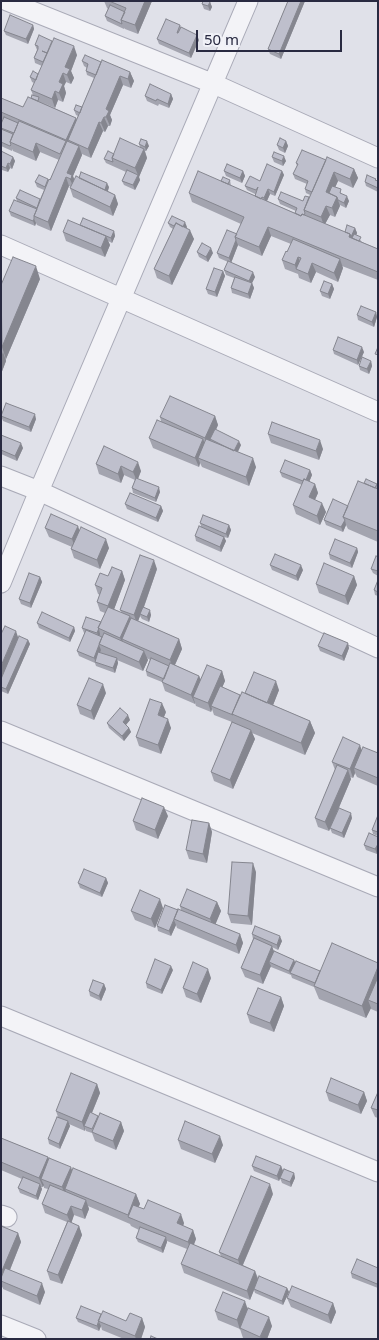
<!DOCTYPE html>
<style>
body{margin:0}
#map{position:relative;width:379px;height:1340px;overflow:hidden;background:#e0e1e9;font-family:"Noto Sans",sans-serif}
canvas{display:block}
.frame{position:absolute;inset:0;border:2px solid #292a41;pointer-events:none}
.scale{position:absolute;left:196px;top:30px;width:146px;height:22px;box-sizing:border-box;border:2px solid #292a41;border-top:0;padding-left:6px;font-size:15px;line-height:18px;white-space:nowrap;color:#292a41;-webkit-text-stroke:4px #f0f1f7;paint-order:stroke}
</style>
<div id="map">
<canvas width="379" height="1340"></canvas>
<div class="frame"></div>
<div class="scale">50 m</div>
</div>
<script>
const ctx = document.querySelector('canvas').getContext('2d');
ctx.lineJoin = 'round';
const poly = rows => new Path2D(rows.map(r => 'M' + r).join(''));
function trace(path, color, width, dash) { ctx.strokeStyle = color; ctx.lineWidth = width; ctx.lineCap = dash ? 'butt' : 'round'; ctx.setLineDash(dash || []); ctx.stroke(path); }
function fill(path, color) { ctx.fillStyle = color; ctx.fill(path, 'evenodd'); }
const minor = poly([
 [7,1,214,84,378,158],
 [1,245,378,412],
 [1,476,39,491,378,648],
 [1,583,39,491,248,1],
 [1,731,378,887],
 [1,1016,378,1172],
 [1,1215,7,1217],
 [1,1325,36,1339]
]);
const wall = poly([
 [104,1,152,1,138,34,125,29,124,28,124,29,107,21,105,16,108,9,107,8],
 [288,1,305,1,281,59,270,54,268,49],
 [210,2,212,7,210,11,204,9,202,4],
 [33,25,34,29,28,44,6,35,4,31],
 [180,25,181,27,199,40,191,58,159,44,157,39],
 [35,45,77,55,71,71,74,78,71,84,66,82,64,86,66,93,63,102,58,100,55,108,41,102,76,118,77,120,78,116,76,115,74,110,82,107,94,78,87,75,86,71,87,68,84,66,82,61,101,62,130,72,134,81,131,88,123,85,110,115,112,120,110,126,108,126,105,132,103,131,91,158,82,154,82,155,73,176,74,180,79,178,109,187,108,191,115,195,118,204,113,216,73,197,70,188,71,187,69,186,51,231,37,225,36,223,35,226,11,216,9,211,17,201,16,198,40,199,44,190,37,187,35,182,50,180,59,160,40,152,36,161,13,151,13,149,12,151,1,146,1,124,3,120,1,119,1,98,23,107,33,95,31,90,34,83,32,82,30,77,38,74,42,66,35,63,34,58,37,50],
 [171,94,173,99,169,108,159,104,158,106,147,101,145,96],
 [286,141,288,146,285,153,279,150,277,145],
 [139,144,149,146,146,151,145,151,147,158,139,177,140,180,135,190,124,185,122,181,126,172,106,163,104,159,114,154,140,147],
 [1,151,13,157,15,161,12,169,10,168,8,172,2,170,1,173],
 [272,157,286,161,283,166,274,162],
 [326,160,354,169,358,178,353,188,338,181,335,187,349,201,346,208,340,205,335,217,330,215,325,224,345,232,355,228,357,233,356,235,362,242,378,249,378,280,342,266,343,268,338,282,316,272,311,283,299,278,298,274,285,269,282,260,287,252,291,244,271,236,262,256,239,246,238,245,231,263,255,277,252,283,254,288,250,299,232,293,231,288,234,278,226,275,224,270,228,262,219,258,217,253,237,234,241,224,192,202,189,193,221,181,230,180,231,186,255,196,255,194,247,190,245,186,260,181,282,171,284,175,275,196,270,194,267,201,295,213,296,211,280,204,278,199,303,201,309,197,310,195,306,193,305,189,307,184,295,179,293,174,297,166,296,163],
 [224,171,243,171,245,176,242,183,226,176],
 [376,179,376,181,378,181,378,192,366,186,365,182],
 [168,223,187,227,186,228,194,239,172,285,157,278,154,269,173,229,170,227],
 [80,225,114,231,115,236,112,243,108,241,110,245,105,257,66,241,63,232],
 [197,252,213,253,208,262,199,257],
 [223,271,225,276,217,297,208,294,206,289],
 [40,279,6,359,6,361,1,374,1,285],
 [332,284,334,289,330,299,322,296,320,291],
 [376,312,377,317,374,327,358,320,357,315],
 [333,350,364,352,358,365,334,354],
 [371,361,372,366,369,374,360,370,359,366],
 [1,416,36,419,31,432,3,421],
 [215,416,218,425,216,430,241,445,238,452,256,467,249,486,202,467,200,463,199,467,153,448,149,438,161,421,160,417],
 [268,434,323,449,319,460,271,443],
 [1,435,23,448,17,461,1,454],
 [104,446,141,471,138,479,160,492,156,502,133,493,132,488,135,480,124,475,121,483,99,474,96,464],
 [310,470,312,475,309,482,315,484,318,493,315,500,326,512,320,525,296,514,293,505,302,485,282,477,280,472],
 [364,483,377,484,378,487,378,542,348,529,346,525,343,532,326,525,324,520,348,506],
 [125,504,161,506,163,511,158,522,127,509],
 [200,523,229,525,231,530,228,538,224,537,226,541,221,552,196,541,195,536,201,526],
 [45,528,79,530,109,548,100,569,74,558,71,549,72,547,49,537],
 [357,548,358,552,352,568,330,559,329,554],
 [378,557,378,576,373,573,371,569],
 [270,565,303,570,298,581,272,570],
 [157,569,144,607,151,615,149,622,142,619,140,616,138,621,179,639,182,649,175,665,199,676,201,680,222,671,225,681,222,687,240,695,245,693,279,690,273,705,310,721,315,733,305,755,252,733,255,739,233,789,214,781,211,772,232,722,214,715,212,709,211,712,196,706,195,703,195,704,165,691,162,682,147,676,146,671,150,660,147,658,148,660,143,671,117,660,118,663,115,673,96,666,95,663,79,656,77,651,85,633,84,633,82,628,101,622,105,613,100,611,97,602,100,595,98,594,95,585,108,576,122,571,125,580,114,609,122,613,120,610],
 [354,576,357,585,348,605,319,593,316,584],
 [40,577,42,582,31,608,21,604,19,599],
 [378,580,378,596,375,595,374,590],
 [37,623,74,627,75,631,70,642,39,628],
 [19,638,28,640,30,644,8,694,1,691,1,687],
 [318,646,349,648,344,661,320,651],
 [106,693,94,720,80,714,77,705],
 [166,712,164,717,171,728,161,754,139,746,136,737],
 [130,720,126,725,129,728,131,732,124,741,109,728,107,723],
 [362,750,378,753,378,786,357,777,355,773,353,778,350,777,351,779,329,831,318,827,315,818,335,770,332,762],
 [378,815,378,836,373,834,372,830],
 [168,816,158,839,136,830,133,821],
 [352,818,344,838,332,833,330,828],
 [209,823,212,832,207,863,189,859,186,850],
 [378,837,378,853,377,854,366,850,364,845],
 [256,872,252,925,231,923,228,914],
 [106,878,108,883,102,897,80,888,78,883],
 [217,902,221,911,215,924,240,934,243,943,239,954,177,928,176,925,171,936,158,931,157,926,178,910,181,910,180,906],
 [163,908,155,928,135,920,131,911],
 [252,934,282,941,278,950,272,947,274,951,294,960,295,962,320,971,378,963,378,1012,371,1009,371,1008,366,1018,319,999,314,987,292,978,291,975,271,967,271,966,263,984,245,977,241,968,253,939],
 [173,970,162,994,147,988,146,983],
 [211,978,201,1003,186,997,183,988],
 [104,984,106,989,101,1001,90,996,89,991],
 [281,997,284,1006,274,1032,250,1023,247,1014],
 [97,1084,100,1093,92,1113,98,1116,121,1122,124,1131,116,1150,95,1141,92,1133,86,1131,85,1129,85,1131,69,1124,70,1126,60,1149,49,1144,48,1139,58,1117,56,1111],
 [326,1092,364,1092,367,1101,361,1114,329,1101],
 [378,1092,378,1118,375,1117,371,1108],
 [1,1138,48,1157,49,1160,72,1171,136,1194,140,1204,138,1207,184,1223,183,1226,193,1230,196,1239,194,1245,221,1256,219,1252,273,1194,243,1265,255,1271,258,1278,287,1288,289,1292,283,1305,255,1293,254,1290,250,1300,184,1273,181,1264,187,1249,167,1241,167,1242,163,1253,138,1242,136,1238,139,1230,131,1226,130,1224,88,1206,89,1209,85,1219,74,1215,71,1223,79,1226,82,1235,62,1284,50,1280,47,1271,67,1222,45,1213,42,1204,48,1189,44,1188,44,1185,43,1187,41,1187,42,1189,38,1200,20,1193,18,1188,22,1179,1,1170],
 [178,1140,223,1145,215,1163,181,1149],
 [252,1166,281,1166,283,1171,279,1181,254,1171],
 [294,1173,295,1178,291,1187,282,1183,280,1178],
 [1,1226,18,1233,21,1242,10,1270,45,1292,40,1305,3,1289,3,1287,2,1288,1,1287],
 [378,1268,378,1288,352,1278,351,1273],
 [287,1298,333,1303,336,1312,331,1324,291,1307],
 [248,1309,272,1326,267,1339,246,1339,243,1338,240,1329,218,1320,215,1311],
 [101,1314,126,1321,142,1318,145,1327,141,1339,124,1339,102,1330,101,1326,99,1331,78,1322,76,1318]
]);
const shadedWall = poly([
 [145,1,152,1,138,34,135,25],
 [301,1,305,1,281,59,279,54],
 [210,2,212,7,210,11,208,6],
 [33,25,34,29,28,44,26,39],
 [197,35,199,40,191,58,189,53],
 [74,46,77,55,71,71,74,78,71,84,67,75,65,67],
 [130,72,134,81,131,88,128,79],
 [63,73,66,82,64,86,66,93,63,102,59,93,59,82],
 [120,76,123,85,110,115,112,120,110,126,106,117,106,109],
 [55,91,58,100,55,108,52,99],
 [171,94,173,99,169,108,168,104],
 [104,117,108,126,105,132,101,123],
 [76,118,79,127,68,140,71,147,70,149,66,140],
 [99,122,103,131,91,158,88,149],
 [147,141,149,146,146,151,145,147],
 [286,141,288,146,285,153,283,148],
 [36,143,40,152,36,161,33,152],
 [79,146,82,155,73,176,76,184,74,188,67,173],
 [144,149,147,158,139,177,140,180,135,190,133,185,138,175,135,168],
 [284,156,286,161,283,166,282,161],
 [13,157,15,161,12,169,10,164],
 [8,163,10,168,8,172,6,168],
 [354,169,358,178,353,188,350,179],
 [243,171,245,176,242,183,240,178],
 [282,171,284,175,275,196,274,192],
 [334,172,338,181,331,197,326,192],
 [66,177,69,186,51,231,48,222],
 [107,183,109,187,106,196,104,191],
 [268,189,270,194,266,203,264,198],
 [115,195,118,204,113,216,110,207],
 [347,196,349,201,346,208,344,203],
 [337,197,340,206,335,217,332,208],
 [326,206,330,215,324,226,321,217],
 [34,219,36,223,35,226,33,221],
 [185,222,187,227,184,234,182,229],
 [268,227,271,236,262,256,259,247],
 [355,228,357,233,354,241,349,237],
 [190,230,194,239,172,285,169,276],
 [114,231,115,236,112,243,111,238],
 [106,236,110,245,105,257,101,248],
 [236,240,238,245,231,263,229,258],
 [211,248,213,253,208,262,206,257],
 [298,257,302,266,296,269,295,265],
 [340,259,343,268,338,282,334,273],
 [312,263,316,272,311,283,308,274],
 [36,266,40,279,6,359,2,347],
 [223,271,225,276,217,297,215,292],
 [253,272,255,277,252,283,254,288,250,299,248,294,251,285,249,281],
 [332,284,334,289,330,299,328,294],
 [376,312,377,317,374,327,372,322],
 [362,347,364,352,358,365,357,360],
 [3,352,6,361,1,374,1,357],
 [371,361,372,366,369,374,367,369],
 [35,414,36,419,31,432,29,427],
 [215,416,218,425,211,440,210,439,211,441,208,447,205,438],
 [203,439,207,448,198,458,200,463,199,467,195,458],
 [320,440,323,449,319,460,316,451],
 [239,441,241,445,236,455,234,451],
 [21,443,23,448,17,461,15,456],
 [253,458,256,467,249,486,246,477],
 [138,462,141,471,137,481,133,472],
 [121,466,124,475,121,483,118,474],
 [310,470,312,475,307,487,305,482],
 [315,484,318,493,312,506,309,497],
 [159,487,160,492,156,502,155,498],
 [322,503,326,512,320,525,317,516],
 [161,506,163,511,158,522,156,518],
 [345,520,346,525,343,532,341,527],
 [229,525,231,530,228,538,226,534],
 [78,526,81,535,75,548,72,539],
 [224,537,226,541,221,552,220,547],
 [106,539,109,548,100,569,97,560],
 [357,548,358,552,352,568,350,563],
 [154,560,157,569,141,615,140,614,140,616,137,624,134,615],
 [301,565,303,570,298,581,296,576],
 [122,571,125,580,112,615,108,606],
 [354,576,357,585,348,605,345,596],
 [40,577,42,582,31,608,30,603],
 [150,610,151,615,149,622,147,617],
 [130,616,133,626,122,639,124,645,124,647,120,638],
 [74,627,75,631,70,642,69,638],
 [99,629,100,634,99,638,97,633],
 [16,631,19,640,1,683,1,666],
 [179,639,182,649,173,669,170,660],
 [28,640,30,644,8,694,6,689],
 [348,643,349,648,344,661,342,656],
 [99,645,101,650,96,663,94,658],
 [144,651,148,660,143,671,139,662],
 [117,658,118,663,115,673,113,668],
 [222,671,225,681,214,707,211,706,212,709,211,712,208,703],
 [199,676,203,685,193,697,195,703,195,704,191,695],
 [276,681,279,690,270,713,267,704],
 [103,684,106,693,94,720,91,711],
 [162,703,166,712,161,724,158,715],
 [128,715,130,720,124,727,123,722],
 [168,719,171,728,161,754,158,745],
 [310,721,315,733,305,755,301,743],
 [129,728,131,732,124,741,122,736],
 [251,730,255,739,233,789,230,780],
 [360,745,363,754,354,768,355,773,353,778,350,769],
 [348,770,351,779,329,831,325,822],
 [164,807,168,816,158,839,155,830],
 [351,813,352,818,344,838,342,833],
 [209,823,212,832,207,863,203,854],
 [378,844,378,853,377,854,375,849],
 [253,863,256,872,252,925,248,916],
 [106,878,108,883,102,897,100,893],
 [160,899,163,908,155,928,151,919],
 [217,902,221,911,214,928,210,919],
 [174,920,176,925,171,936,169,931],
 [240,934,243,943,239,954,236,945],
 [280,936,282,941,278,950,277,945],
 [272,946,275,955,269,962,271,966,263,984,260,975],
 [294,960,296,965,290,973,291,975,289,971],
 [171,966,173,970,162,994,161,990],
 [378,967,378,991,368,1000,371,1008,366,1018,362,1006],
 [208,969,211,978,201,1003,197,994],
 [104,984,106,989,101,1001,99,996],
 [281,997,284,1006,274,1032,270,1023],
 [97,1084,100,1093,86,1127,84,1126,85,1129,85,1131,82,1122],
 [364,1092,367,1101,361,1114,358,1105],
 [68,1121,70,1126,60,1149,59,1144],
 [121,1122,124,1131,116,1150,113,1141],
 [220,1136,223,1145,215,1163,212,1154],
 [48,1157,51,1166,41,1179,44,1185,43,1187,39,1178],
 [281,1166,283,1171,279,1181,277,1176],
 [71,1167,74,1176,65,1189,67,1194,66,1196,62,1187],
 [294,1173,295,1178,291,1187,290,1182],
 [40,1184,42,1189,38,1200,36,1196],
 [270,1184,273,1194,241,1269,238,1260],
 [136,1194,140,1204,133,1219,129,1218,128,1215],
 [86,1200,89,1209,85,1219,82,1210],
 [71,1206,74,1215,71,1224,67,1215],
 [181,1214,184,1223,181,1232,177,1223],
 [79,1226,82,1235,62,1284,58,1275],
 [193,1230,196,1239,191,1251,188,1242],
 [18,1233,21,1242,5,1282,1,1281,1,1273],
 [166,1237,167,1242,163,1253,161,1248],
 [255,1271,258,1280,254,1289,254,1290,250,1300,247,1291],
 [42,1283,45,1292,40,1305,37,1296],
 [287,1288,289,1292,283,1305,282,1301],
 [245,1301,248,1310,240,1330,237,1320],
 [333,1303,336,1312,331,1324,328,1315],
 [269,1317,272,1326,267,1339,261,1339,260,1337],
 [142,1318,145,1327,141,1339,136,1339,135,1336],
 [99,1322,101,1326,99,1331,97,1326]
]);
const building = poly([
 [109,1,145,1,135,25,121,20,126,8,109,1],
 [203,1,207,1,210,2,208,6,202,4,203,1],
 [288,1,301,1,279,54,268,49,288,1],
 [110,5,125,12,121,20,122,24,105,16,110,5],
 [10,15,33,25,26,39,4,31,10,15],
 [166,19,180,25,177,33,178,33,181,27,197,35,189,53,157,39,166,19],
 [39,35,52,41,47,53,42,51,47,53,43,62,34,58,38,49,38,46,35,45,39,35],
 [54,38,74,46,65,67,70,69,67,75,63,73,59,82,63,84,59,93,55,91,52,99,31,90,54,38],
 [85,55,101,62,96,75,86,71,88,64,82,61,85,55],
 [102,60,130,72,128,79,120,76,106,109,109,111,106,117,104,117,101,123,99,122,88,149,68,140,102,60],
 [33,71,38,74,36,80,30,77,33,71],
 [150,84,171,94,168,104,157,99,156,101,145,96,150,84],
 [32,95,39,97,38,101,31,98,32,95],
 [28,97,76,118,66,140,1,112,1,98,23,107,28,97],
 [76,105,82,107,80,113,74,110,76,105],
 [4,117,18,123,14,133,1,128,1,124,4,117],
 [19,121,66,141,60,154,36,143,33,152,10,142,19,121],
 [1,129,13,134,10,142,11,145,10,146,1,142,1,129],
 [120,138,144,149,135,168,112,158,120,138],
 [280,138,286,141,283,148,277,145,280,138],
 [141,139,147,141,145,147,139,144,141,139],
 [67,141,79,146,67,173,72,175,71,179,66,177,48,222,34,216,49,179,50,180,67,141],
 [302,150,326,160,312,192,305,189,308,181,293,174,298,164,296,163,302,150],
 [1,151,13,157,10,164,8,163,6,168,1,166,1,151],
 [108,151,114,154,112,158,113,162,104,159,108,151],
 [274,152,284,156,282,161,272,157,274,152],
 [327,157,354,169,350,179,334,172,326,192,337,197,332,208,326,206,321,217,304,210,327,157],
 [227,164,243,171,240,178,224,171,227,164],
 [267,164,282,171,274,192,268,189,264,198,262,197,261,199,255,196,258,187,256,190,245,186,250,176,260,181,267,164],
 [127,170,138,175,133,185,122,181,127,170],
 [198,171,301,216,302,214,350,234,349,237,378,249,378,272,268,227,259,247,235,237,244,217,189,193,198,171],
 [81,172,107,183,105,190,79,178,81,172],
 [39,175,48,179,45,187,35,182,39,175],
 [367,175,376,179,375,180,378,181,378,188,365,182,367,175],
 [76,176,115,195,110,207,70,188,76,176],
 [223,177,230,180,228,184,221,181,223,177],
 [332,186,341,189,340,193,347,196,344,203,338,200,337,197,329,193,332,186],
 [20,190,40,199,37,208,16,198,20,190],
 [281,192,303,201,305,196,309,197,304,210,305,213,304,215,302,214,301,216,295,213,297,208,278,199,281,192],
 [14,200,37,209,34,216,34,219,33,221,9,211,14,200],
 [172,216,185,222,183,227,176,223,174,226,168,223,172,216],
 [83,218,114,231,111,238,80,225,83,218],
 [68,220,106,236,101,248,63,232,68,220],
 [176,223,190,230,169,276,154,269,176,223],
 [347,225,355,228,351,237,350,234,345,232,347,225],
 [227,230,237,234,235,237,236,240,229,258,217,253,227,230],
 [354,234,361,237,359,241,352,238,354,234],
 [293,239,340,259,334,273,312,263,308,274,296,269,301,258,298,257,295,265,282,260,286,251,287,252,293,239],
 [202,243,211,248,206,257,197,252,202,243],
 [13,257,36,266,2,347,1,285,13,257],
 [228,261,253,272,249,281,224,270,228,261],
 [214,268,223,271,215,292,206,289,214,268],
 [235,277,252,283,248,294,231,288,235,277],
 [324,281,332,284,328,294,320,291,324,281],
 [361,306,376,312,372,322,357,315,361,306],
 [338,337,362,347,357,360,333,350,338,337],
 [378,347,378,355,375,354,378,347],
 [362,357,371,361,367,369,359,366,362,357],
 [170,396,215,416,205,438,160,417,170,396],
 [6,403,35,414,29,427,1,416,6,403],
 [157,420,203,439,195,458,149,438,157,420],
 [272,422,320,440,316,451,268,434,272,422],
 [215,429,239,441,234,451,210,439,215,429],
 [1,435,21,443,15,456,1,450,1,435],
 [206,439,253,458,246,477,198,458,206,439],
 [104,446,138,462,133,472,121,466,118,474,96,464,104,446],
 [285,460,310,470,306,480,304,479,303,481,280,472,285,460],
 [136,478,159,487,155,498,132,488,136,478],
 [304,479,315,484,309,497,322,503,317,516,293,505,304,479],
 [366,479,377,484,375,488,364,483,366,479],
 [358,481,378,489,378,531,343,517,358,481],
 [130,493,161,506,156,518,125,504,130,493],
 [333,499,348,506,343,517,345,520,341,527,324,520,333,499],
 [51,514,78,526,72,539,45,528,51,514],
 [203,515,229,525,226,534,200,523,203,515],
 [199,526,224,537,220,547,195,536,199,526],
 [81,527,106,539,97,560,71,549,81,527],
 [335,539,357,548,350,563,329,554,335,539],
 [275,554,301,565,296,576,270,565,275,554],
 [140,555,154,560,134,615,120,610,140,555],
 [376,556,378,557,378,571,371,569,376,556],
 [324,563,354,576,345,596,316,584,324,563],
 [112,567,122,571,108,606,97,602,102,588,95,585,100,573,108,576,112,567],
 [29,573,40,577,30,603,19,599,29,573],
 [378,580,378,592,374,590,378,580],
 [108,607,130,616,120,638,98,628,108,607],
 [143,607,150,610,147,617,140,614,143,607],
 [42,612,74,627,69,638,37,623,42,612],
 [86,617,101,622,98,628,99,628,97,633,82,628,86,617],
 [131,618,179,639,170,660,122,639,131,618],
 [5,626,16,631,1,666,1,634,5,626],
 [86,630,102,637,94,658,77,651,86,630],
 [104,633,144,651,139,662,99,644,104,633],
 [324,633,348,643,342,656,318,646,324,633],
 [19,636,28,640,6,689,1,687,1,679,19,636],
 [98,652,117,658,113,668,95,662,98,652],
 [151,658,169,666,164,679,146,671,151,658],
 [170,663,199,676,191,695,162,682,170,663],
 [207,665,222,671,208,703,193,697,207,665],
 [254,672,276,681,267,703,245,693,254,672],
 [89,678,103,684,91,711,77,705,89,678],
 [220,686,240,695,232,714,233,714,233,715,211,706,220,686],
 [242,692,310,721,301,743,232,714,242,692],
 [150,699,162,703,158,715,168,719,158,745,136,737,150,699],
 [120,708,128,715,123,722,129,728,122,736,107,723,120,708],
 [232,722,251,730,230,780,211,772,232,722],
 [343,737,360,745,350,769,332,762,343,737],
 [363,747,378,753,378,778,354,768,363,747],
 [337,765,348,770,325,822,315,818,337,765],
 [142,798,164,807,155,830,133,821,142,798],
 [339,808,351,813,342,833,330,828,339,808],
 [378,815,378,832,372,830,378,815],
 [192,820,209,823,203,854,186,850,192,820],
 [369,833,378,837,378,844,375,849,364,845,369,833],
 [232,862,253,863,248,916,228,914,232,862],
 [84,869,106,878,100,893,78,883,84,869],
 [187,889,217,902,210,919,180,906,187,889],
 [140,890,160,899,151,919,131,911,140,890],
 [165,905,178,910,169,931,157,926,165,905],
 [178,909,240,934,236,945,174,919,178,909],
 [255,926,280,936,277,945,252,934,255,926],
 [254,938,272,946,260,975,241,968,254,938],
 [332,943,378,963,378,967,362,1006,314,986,332,943],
 [274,951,294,960,289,971,269,962,274,951],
 [155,959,171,966,161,990,146,983,155,959],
 [296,961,320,971,315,983,290,973,296,961],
 [193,962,208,969,197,994,183,988,193,962],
 [378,977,378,1004,368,1000,378,977],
 [93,980,104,984,99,996,89,991,93,980],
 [258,988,281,997,270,1023,247,1014,258,988],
 [71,1073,97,1084,82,1122,56,1111,71,1073],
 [331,1078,364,1092,358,1105,326,1092,331,1078],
 [378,1092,378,1110,371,1108,378,1092],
 [90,1112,98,1116,92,1129,84,1126,90,1112],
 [100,1113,121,1122,113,1141,92,1132,100,1113],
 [57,1117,68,1121,59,1144,48,1139,57,1117],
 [185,1121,220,1136,212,1154,178,1140,185,1121],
 [1,1138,48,1157,39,1178,1,1162,1,1138],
 [256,1156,281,1166,277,1176,252,1166,256,1156],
 [49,1158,71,1167,62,1187,41,1179,49,1158],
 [73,1168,136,1194,128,1215,65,1189,73,1168],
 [284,1169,294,1173,290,1182,280,1178,284,1169],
 [251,1176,270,1184,238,1260,219,1252,251,1176],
 [23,1177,40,1184,36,1196,18,1188,23,1177],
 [50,1185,86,1200,82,1210,71,1206,67,1215,42,1204,50,1185],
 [148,1200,181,1214,177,1223,193,1230,188,1242,128,1217,133,1205,144,1209,148,1200],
 [68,1221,79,1226,58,1275,47,1271,68,1221],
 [1,1226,18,1233,1,1273,1,1226],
 [140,1227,166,1237,161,1248,136,1238,140,1227],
 [190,1243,255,1271,247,1291,181,1264,190,1243],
 [357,1259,378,1268,378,1281,377,1284,351,1273,357,1259],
 [5,1268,42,1283,37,1296,1,1281,1,1278,5,1268],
 [259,1276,287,1288,282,1301,254,1289,259,1276],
 [292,1286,333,1303,328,1315,287,1298,292,1286],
 [223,1292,245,1301,237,1320,215,1311,223,1292],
 [81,1306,101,1314,97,1326,76,1318,81,1306],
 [248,1308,269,1317,260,1337,240,1328,248,1308],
 [103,1311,126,1321,130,1313,142,1318,135,1336,98,1321,103,1311],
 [151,1336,158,1339,150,1339,151,1336]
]);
trace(minor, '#a9aab7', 21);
trace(minor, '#f3f3f7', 19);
fill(wall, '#a3a4af');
fill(shadedWall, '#85868f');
fill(building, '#bebfcc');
trace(building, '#85868f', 1);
</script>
